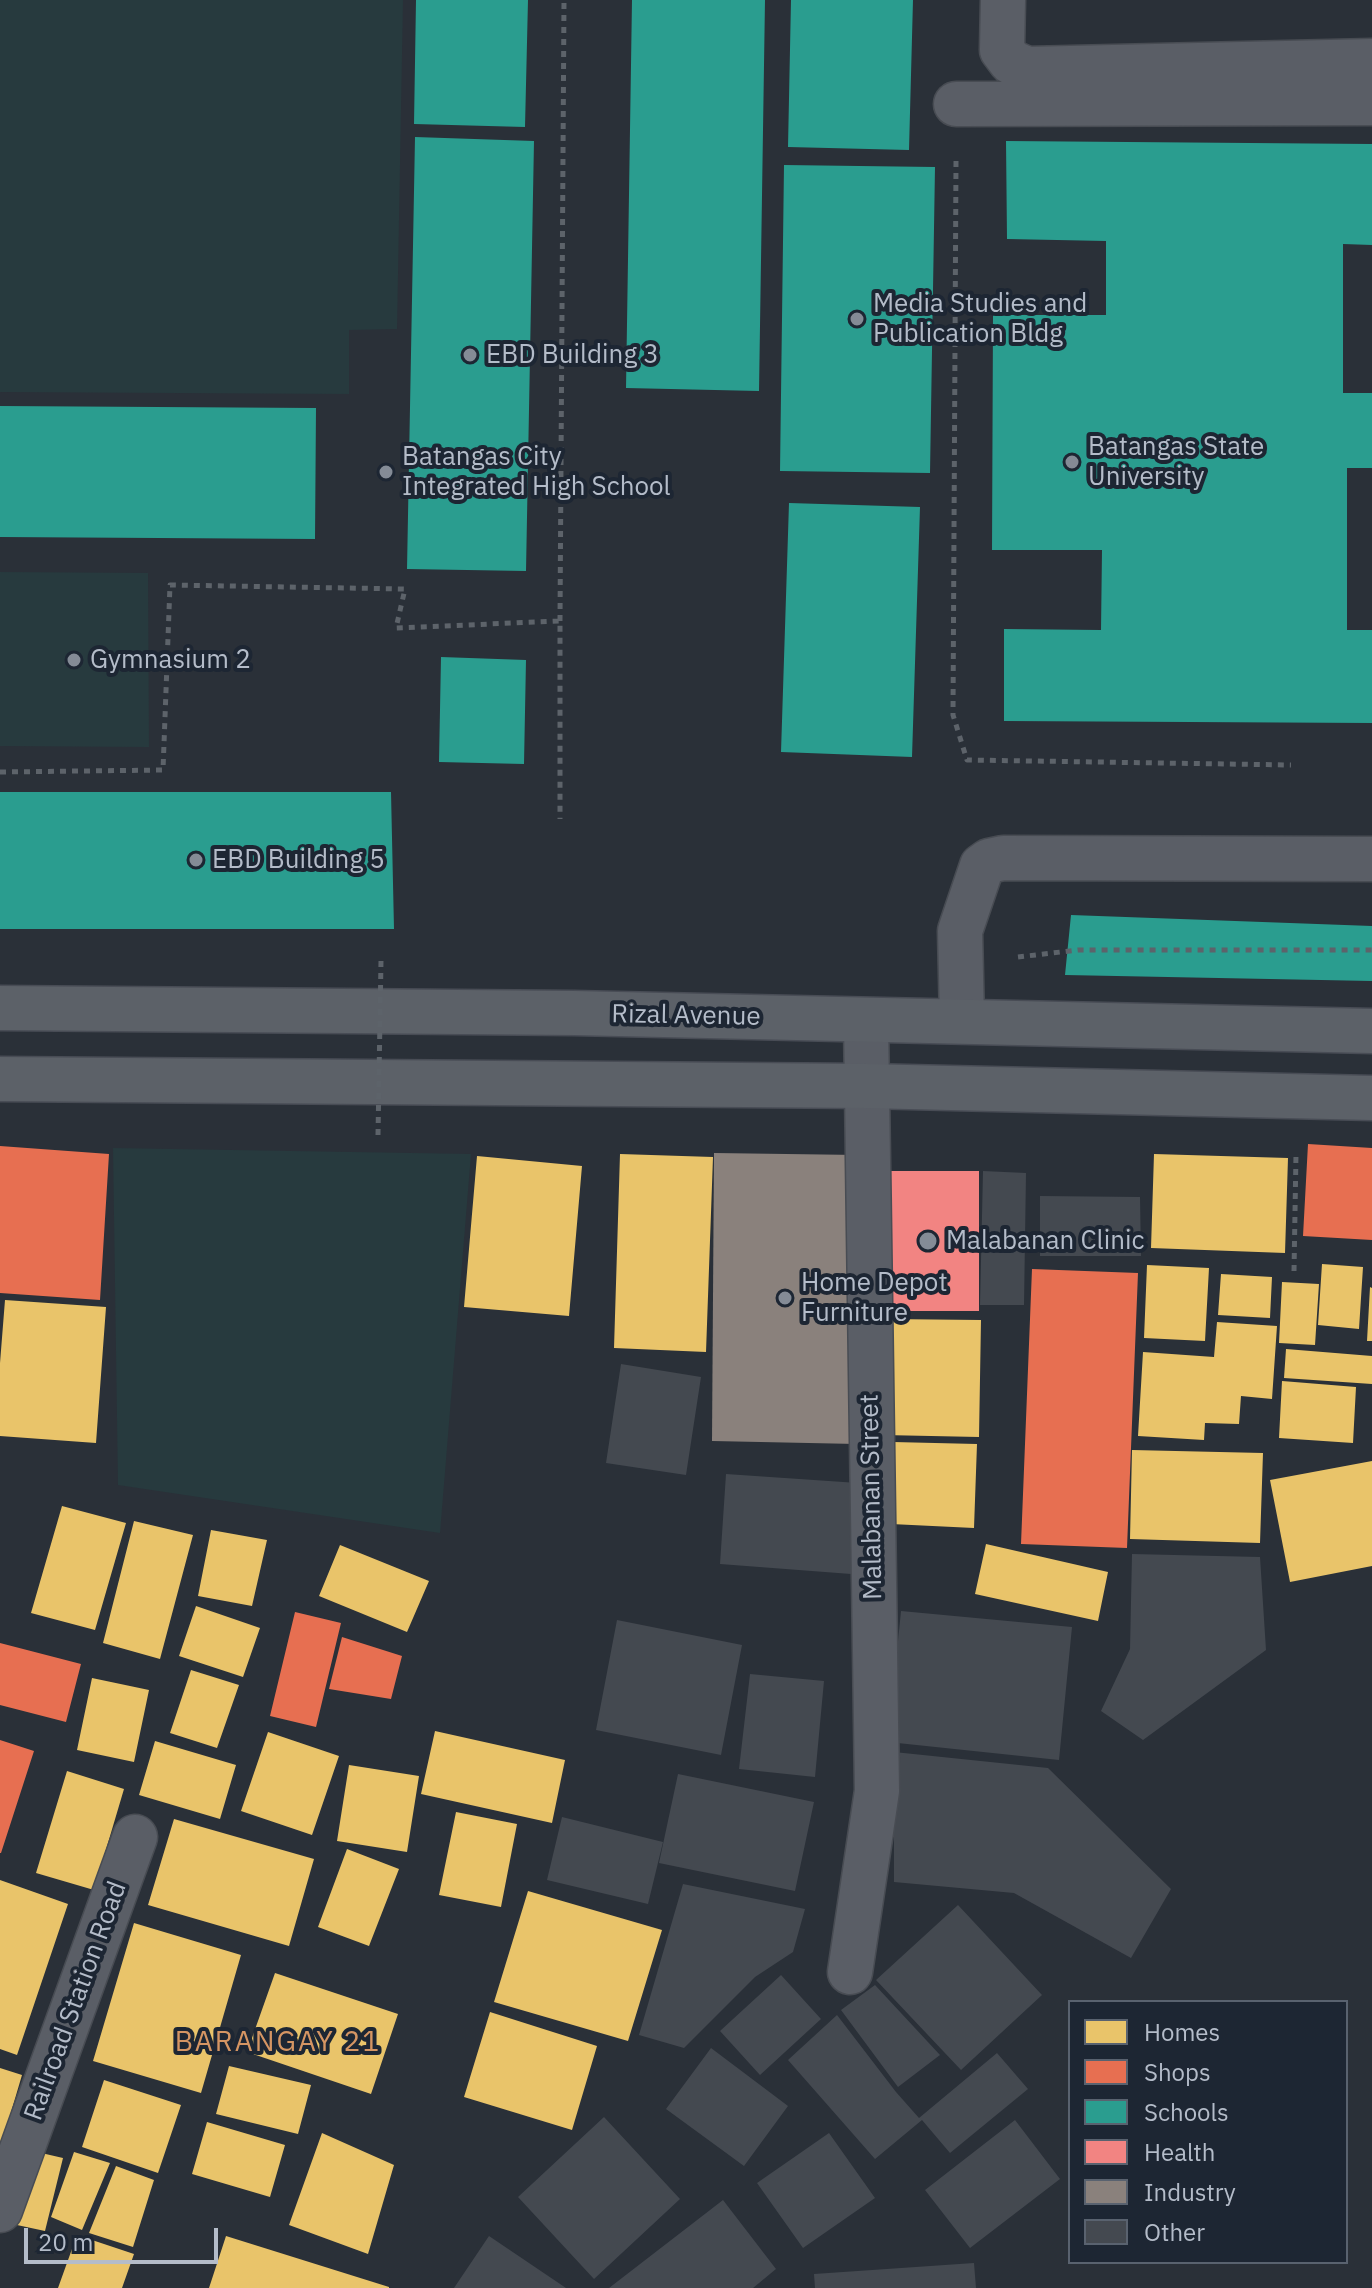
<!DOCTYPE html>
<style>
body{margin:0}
#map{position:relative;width:1372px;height:2288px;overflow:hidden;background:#2a3038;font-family:"IBM Plex Sans",sans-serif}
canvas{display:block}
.legend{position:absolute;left:1068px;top:2000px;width:280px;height:264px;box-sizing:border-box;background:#1d2633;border:2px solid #59626f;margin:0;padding:10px 14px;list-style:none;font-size:24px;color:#b4bcc9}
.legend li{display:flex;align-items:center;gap:16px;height:40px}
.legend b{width:40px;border:2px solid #59626f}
.scale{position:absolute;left:24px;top:2228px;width:194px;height:36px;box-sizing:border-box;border:4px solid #b4bcc9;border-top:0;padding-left:10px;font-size:24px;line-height:28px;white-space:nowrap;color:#b4bcc9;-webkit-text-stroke:6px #1d2633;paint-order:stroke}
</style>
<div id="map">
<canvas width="1372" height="2288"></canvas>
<ul class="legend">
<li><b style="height:22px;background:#e9c46a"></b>Homes</li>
<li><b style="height:22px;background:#e76f51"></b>Shops</li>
<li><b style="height:22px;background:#2a9d8f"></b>Schools</li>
<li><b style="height:22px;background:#f28482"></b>Health</li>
<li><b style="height:22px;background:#8a817c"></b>Industry</li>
<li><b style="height:22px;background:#444950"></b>Other</li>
</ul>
<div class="scale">20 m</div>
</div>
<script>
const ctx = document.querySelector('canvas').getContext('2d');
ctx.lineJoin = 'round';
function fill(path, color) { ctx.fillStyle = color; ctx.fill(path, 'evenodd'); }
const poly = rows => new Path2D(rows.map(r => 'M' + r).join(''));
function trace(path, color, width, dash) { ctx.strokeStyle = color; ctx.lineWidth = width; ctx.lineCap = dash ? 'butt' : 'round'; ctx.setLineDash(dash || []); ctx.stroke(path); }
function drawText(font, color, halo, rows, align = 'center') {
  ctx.font = font + ' "IBM Plex Sans",sans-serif'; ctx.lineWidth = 8; ctx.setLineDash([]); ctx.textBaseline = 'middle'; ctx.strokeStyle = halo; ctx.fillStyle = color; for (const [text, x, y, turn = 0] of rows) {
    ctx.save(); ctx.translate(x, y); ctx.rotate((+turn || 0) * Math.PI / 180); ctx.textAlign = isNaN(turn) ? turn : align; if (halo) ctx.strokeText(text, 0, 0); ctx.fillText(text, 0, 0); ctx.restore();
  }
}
const green = poly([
 [0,0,403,0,397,329,349,330,349,394,0,392],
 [0,572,148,573,149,747,0,746],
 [113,1148,471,1154,440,1533,118,1485]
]);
const homes = poly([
 [620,1154,713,1157,706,1352,614,1348],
 [1154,1154,1288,1158,1285,1253,1151,1248],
 [477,1156,582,1166,569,1316,464,1307],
 [1322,1264,1363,1267,1359,1329,1318,1325],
 [1147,1265,1209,1268,1205,1341,1144,1338],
 [1221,1274,1272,1277,1270,1318,1218,1315],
 [1282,1282,1319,1284,1315,1345,1279,1343],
 [1370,1287,1372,1288,1372,1341,1367,1341],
 [5,1300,106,1307,96,1443,0,1436,0,1363],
 [885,1319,981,1320,979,1437,883,1435],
 [1217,1322,1277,1326,1272,1399,1241,1396,1239,1424,1205,1423,1204,1440,1138,1436,1143,1352,1214,1357],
 [1286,1349,1372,1356,1372,1384,1284,1378],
 [1282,1381,1356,1387,1353,1443,1279,1438],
 [893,1442,977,1444,974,1528,891,1524],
 [1132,1450,1263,1453,1260,1543,1130,1539],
 [1372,1461,1372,1566,1290,1582,1270,1480],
 [62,1506,126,1523,95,1630,31,1613],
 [134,1521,193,1535,160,1659,103,1643],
 [211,1530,267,1540,252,1606,198,1596],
 [986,1544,1108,1572,1098,1621,975,1594],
 [340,1545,429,1581,407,1632,319,1596],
 [196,1606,260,1628,243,1677,179,1656],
 [191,1670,239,1685,217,1748,170,1733],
 [92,1678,149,1690,134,1762,77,1750],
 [435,1731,565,1760,552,1823,421,1794],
 [268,1732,339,1756,312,1835,241,1811],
 [155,1741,236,1765,220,1819,139,1795],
 [349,1765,419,1776,407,1852,337,1841],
 [67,1771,124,1789,94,1890,36,1873],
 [456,1812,517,1824,501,1907,439,1895],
 [174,1819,314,1859,289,1946,148,1905],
 [347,1849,399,1869,369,1946,318,1927],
 [0,1880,68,1904,17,2055,0,2049],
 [528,1891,662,1930,628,2041,494,2002],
 [134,1923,241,1955,201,2093,93,2061],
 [275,1973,398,2014,371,2094,247,2052],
 [490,2012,597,2046,572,2130,464,2097],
 [229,2066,311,2085,298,2134,216,2114],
 [0,2068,22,2075,1,2146,0,2146],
 [104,2080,181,2105,158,2173,82,2147],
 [207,2122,285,2145,270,2197,192,2174],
 [322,2133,394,2165,368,2254,289,2225],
 [37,2152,63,2158,45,2231,17,2225],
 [74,2152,110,2163,82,2230,51,2217],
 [116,2166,154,2180,133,2247,89,2233],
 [77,2235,134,2254,122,2288,58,2288],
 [226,2236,389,2287,389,2288,209,2288]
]);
const shops = poly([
 [1308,1144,1372,1148,1372,1240,1303,1236],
 [0,1146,109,1154,100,1300,0,1293],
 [1032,1269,1138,1273,1127,1548,1021,1544],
 [295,1612,341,1623,316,1727,270,1716],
 [342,1637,402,1656,391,1699,329,1689],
 [0,1643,81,1664,66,1722,0,1705],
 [0,1740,34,1751,1,1853,0,1853]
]);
const schools = poly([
 [416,0,528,0,525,127,414,124],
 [632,0,765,0,759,391,626,388],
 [791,0,913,0,909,150,788,147],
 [415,137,534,141,526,571,407,569],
 [1006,141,1372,144,1372,245,1343,244,1343,393,1372,393,1372,468,1347,468,1347,630,1372,630,1372,723,1004,721,1004,629,1101,630,1102,550,992,550,993,315,1106,315,1106,241,1007,239],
 [784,165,935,167,930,473,780,471],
 [0,406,316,408,315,539,0,537],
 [789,503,920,507,912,757,781,752],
 [441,657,526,660,524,764,439,762],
 [0,792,391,792,394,929,0,929],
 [1071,915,1372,926,1372,981,1065,975]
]);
const health = poly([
 [877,1171,979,1171,979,1311,877,1311]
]);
const industry = poly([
 [714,1153,859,1155,857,1444,712,1441]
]);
const building = poly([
 [983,1171,1026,1173,1024,1305,980,1305],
 [1040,1196,1140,1197,1141,1256,1040,1256],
 [621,1364,701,1377,686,1475,606,1463],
 [726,1474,858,1483,851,1574,720,1564],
 [1132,1554,1260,1557,1266,1650,1143,1740,1101,1711,1130,1649],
 [901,1611,1072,1627,1059,1760,888,1742],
 [617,1620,742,1645,721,1755,596,1730],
 [750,1674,824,1681,815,1777,739,1769],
 [894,1752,1048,1768,1171,1889,1131,1958,1014,1893,894,1882],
 [678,1774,814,1802,795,1891,659,1863],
 [562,1817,663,1842,648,1904,547,1880],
 [683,1884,805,1909,793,1952,755,1977,684,2048,639,2035],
 [958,1905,1042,1995,961,2070,876,1980],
 [781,1975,821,2019,760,2075,720,2031],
 [875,1985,940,2055,898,2087,841,2010],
 [837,2015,896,2092,919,2118,997,2053,1028,2089,950,2153,922,2120,875,2159,788,2060],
 [711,2048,788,2106,744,2166,666,2109],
 [604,2117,680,2199,594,2279,518,2197],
 [1015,2120,1060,2179,970,2248,925,2190],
 [829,2133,875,2198,803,2248,757,2183],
 [723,2200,776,2269,753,2288,609,2288],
 [489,2236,566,2288,454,2288],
 [974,2263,976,2288,815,2288,814,2274]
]);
const path = poly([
 [956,161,953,715,967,760,1291,765],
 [560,621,564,0],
 [0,772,163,770,170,585,405,589,396,628,560,621,560,819],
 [1018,957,1078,950,1372,950],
 [1294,1271,1296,1154]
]);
const minor = poly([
 [1003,0,1002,50,1011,62,1027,69,1372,61],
 [956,104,1372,103],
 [962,1021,960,931,982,866,989,861,1003,858,1372,859],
 [850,1972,877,1791,866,1021],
 [0,2210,135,1837]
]);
const major = poly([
 [0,1008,574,1013,1372,1031],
 [0,1079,866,1086,1372,1098]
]);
const pathBridge = poly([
 [378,1135,381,961]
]);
const markers = [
 [857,319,8,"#848b96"],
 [470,355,8,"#848b96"],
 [1072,462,8,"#848b96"],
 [386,472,8,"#848b96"],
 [74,660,8,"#848b96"],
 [196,860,8,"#848b96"],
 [928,1241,10,"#848b96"],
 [785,1298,8,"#848b96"]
];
const poiNames = [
 ["Media Studies and",873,304],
 ["Publication Bldg",873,334],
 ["EBD Building 3",486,355],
 ["Batangas State",1088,447],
 ["University",1088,477],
 ["Batangas City",402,457],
 ["Integrated High School",402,487],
 ["Gymnasium 2",90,660],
 ["EBD Building 5",212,860],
 ["Malabanan Clinic",946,1241],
 ["Home Depot",801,1283],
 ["Furniture",801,1313]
];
const streetNames = [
 ["Rizal Avenue",686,1016,1],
 ["Malabanan Street",872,1497,-91],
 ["Railroad Station Road",76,2001,-70]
];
const neighbourhoodNames = [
 ["BARANGAY 21",278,2043]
];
fill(green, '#273a3e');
fill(homes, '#e9c46a');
fill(shops, '#e76f51');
fill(schools, '#2a9d8f');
fill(health, '#f28482');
fill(industry, '#8a817c');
fill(building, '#444950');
trace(minor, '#484c53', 47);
trace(major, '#484c55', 47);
trace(path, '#5d636a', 5, [6, 6]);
trace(minor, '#5a5e66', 44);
trace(major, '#5c6168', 44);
trace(pathBridge, '#5d636a', 5, [6, 6]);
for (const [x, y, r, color] of markers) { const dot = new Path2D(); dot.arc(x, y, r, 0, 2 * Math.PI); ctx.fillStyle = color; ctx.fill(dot); trace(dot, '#1d2633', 3); }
drawText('26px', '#b4bcc9', '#1d2633', poiNames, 'left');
drawText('26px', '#b4bcc9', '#1d2633', streetNames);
ctx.letterSpacing = '2px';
drawText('28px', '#d59563', '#1d2633', neighbourhoodNames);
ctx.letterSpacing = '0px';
</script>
